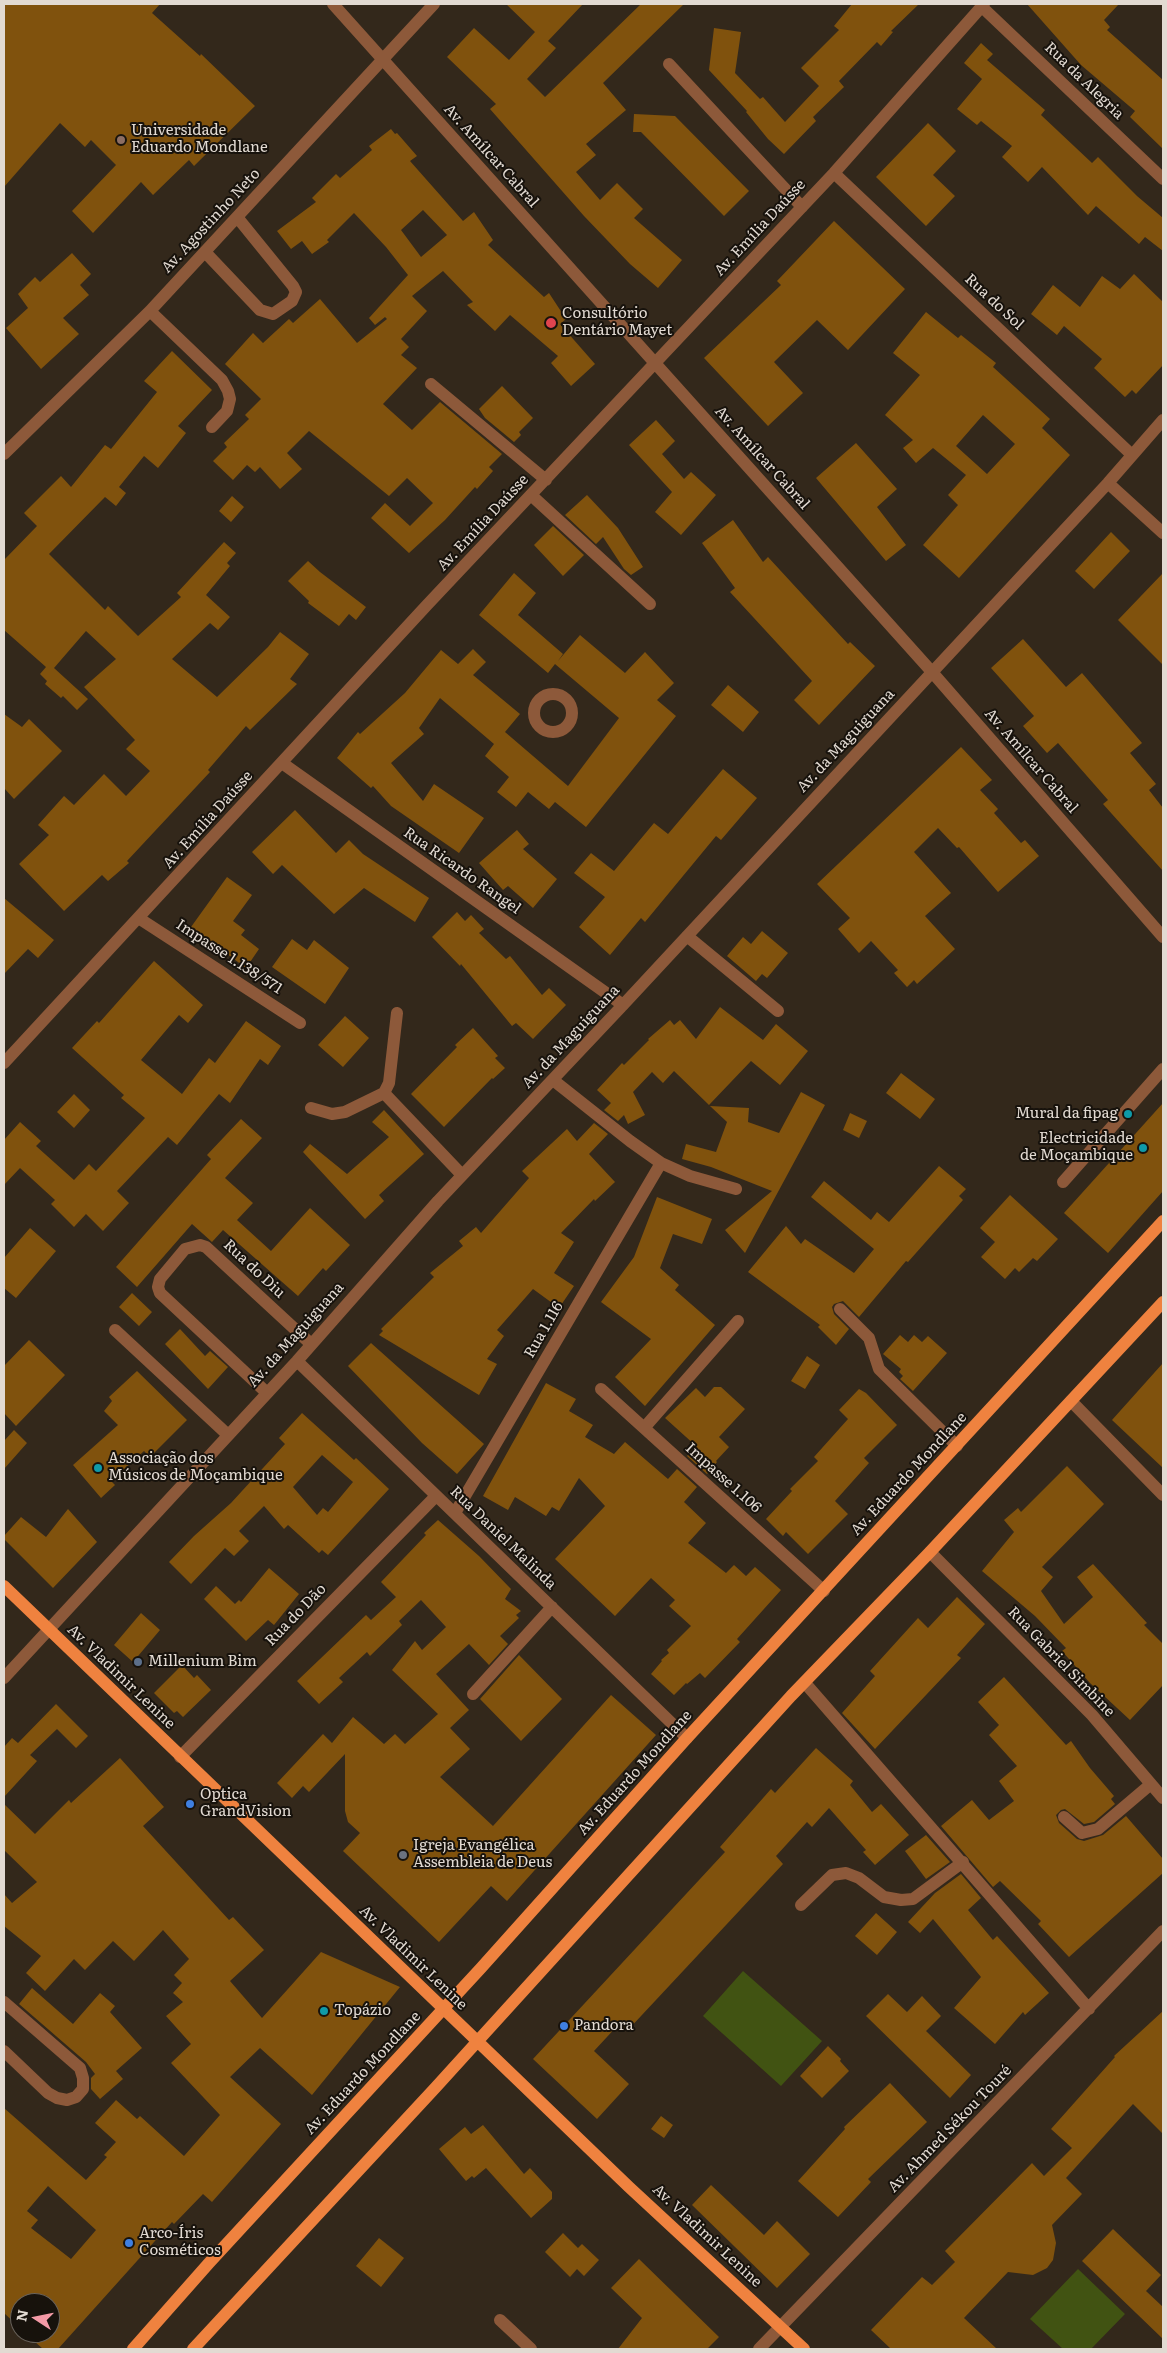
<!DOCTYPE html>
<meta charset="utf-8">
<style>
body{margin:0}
#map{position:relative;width:1167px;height:2353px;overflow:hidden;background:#33281b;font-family:Literata,serif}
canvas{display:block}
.frame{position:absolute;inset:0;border:5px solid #e2dad2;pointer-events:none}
.north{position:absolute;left:10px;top:2293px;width:50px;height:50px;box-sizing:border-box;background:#17120c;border:1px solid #68625b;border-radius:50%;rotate:281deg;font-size:14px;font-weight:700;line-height:20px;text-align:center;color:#e2dad2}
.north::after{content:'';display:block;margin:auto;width:18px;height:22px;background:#f49aa6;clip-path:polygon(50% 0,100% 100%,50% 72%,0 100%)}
</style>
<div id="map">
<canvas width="1167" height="2353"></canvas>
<div class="frame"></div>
<div class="north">N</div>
</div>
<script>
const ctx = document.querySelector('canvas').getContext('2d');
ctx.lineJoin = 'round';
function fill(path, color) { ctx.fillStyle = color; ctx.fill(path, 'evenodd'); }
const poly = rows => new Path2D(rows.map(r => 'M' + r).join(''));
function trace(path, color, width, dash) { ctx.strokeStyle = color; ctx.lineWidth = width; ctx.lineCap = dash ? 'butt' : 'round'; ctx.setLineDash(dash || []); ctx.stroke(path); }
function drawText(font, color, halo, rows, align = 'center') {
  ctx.font = font + ' Literata,serif'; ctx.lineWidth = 4; ctx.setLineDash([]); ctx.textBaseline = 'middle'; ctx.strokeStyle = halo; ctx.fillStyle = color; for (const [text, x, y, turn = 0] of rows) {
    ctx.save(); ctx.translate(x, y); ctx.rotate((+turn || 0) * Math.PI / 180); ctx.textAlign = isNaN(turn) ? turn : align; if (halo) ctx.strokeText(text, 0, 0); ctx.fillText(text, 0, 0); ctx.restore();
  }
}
const green = poly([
 [743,1971,822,2041,781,2086,703,2016],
 [1078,2269,1125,2314,1091,2349,1063,2349,1030,2319]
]);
const building = poly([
 [4,4,160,4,152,13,200,56,201,54,255,106,194,166,189,160,153,195,141,182,93,233,72,211,116,165,91,140,85,147,60,123,4,187],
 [506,4,583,4,548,41,556,48,527,79,545,97,641,4,684,4,603,83,626,110,586,144,596,155,576,172,600,200,617,183,643,209,634,218,682,260,658,288,630,264,584,216,490,109,496,104,447,57,474,28,509,60,535,32],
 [852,4,919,4,891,31,893,32,881,46,877,42,839,81,844,87,813,117,816,121,784,154,768,139,746,112,747,111,709,70,714,28,741,32,735,73,760,99,763,97,785,122,819,86,801,68,839,30,834,26],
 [1027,4,1119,4,1104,20,1110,27,1107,30,1163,80,1163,149,1130,117,1135,111,1081,65],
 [981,43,993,54,987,60,1045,110,1041,115,1092,163,1098,157,1137,196,1163,218,1163,251,1145,237,1139,244,1096,206,1088,215,1042,167,1028,182,1002,157,1012,146,981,121,977,125,957,109,982,79,964,63],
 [634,114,675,116,749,191,724,216,641,132,633,132],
 [928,123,956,151,933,175,955,196,926,226,876,177],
 [391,129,395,134,397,133,417,156,410,161,463,221,474,212,493,240,488,245,544,297,549,293,566,319,560,324,595,364,571,386,551,363,558,356,510,315,495,331,467,305,473,302,443,271,412,296,427,311,401,339,409,347,401,355,417,368,383,404,412,430,440,402,502,454,489,467,493,471,477,489,475,487,445,520,409,553,371,518,385,503,410,526,433,503,407,478,389,496,309,431,287,453,302,469,280,489,260,467,255,472,247,465,233,480,213,461,227,447,224,443,249,419,245,415,261,399,225,364,253,333,263,343,289,319,293,323,320,299,357,343,387,319,385,317,375,325,369,318,408,275,386,247,354,213,327,240,329,242,312,254,302,241,291,249,277,231,316,202,312,198,336,174,340,178,372,150,369,146],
 [423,210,447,235,421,257,401,230],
 [834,221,905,289,848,350,817,320,774,362,803,393,768,426,704,358,781,285,777,281],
 [72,253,91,274,80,285,89,295,63,318,79,334,41,369,6,328,28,308,18,294,35,277,40,282],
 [1134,274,1163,302,1163,365,1136,394,1132,390,1125,397,1094,368,1102,359,1064,326,1057,335,1031,314,1053,285,1080,307,1102,276,1120,289],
 [926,312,958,338,961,335,996,363,993,367,1050,419,1042,428,1070,455,959,578,923,545,958,505,948,495,966,475,933,448,916,463,903,448,913,440,885,415,920,375,893,353],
 [983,415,1015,444,987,474,956,446],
 [172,351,212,390,178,426,186,433,158,468,144,456,119,487,126,493,116,506,105,497,49,554,105,610,108,606,138,636,181,597,177,593,224,542,236,553,227,563,230,566,206,595,230,617,218,630,210,623,172,659,217,697,268,647,280,632,309,654,290,679,297,684,250,730,246,726,208,770,210,772,127,861,129,863,108,881,102,875,64,911,19,864,49,835,38,825,64,796,74,805,104,774,126,796,150,771,126,749,135,740,84,687,116,659,86,631,54,668,88,699,77,710,63,696,61,698,45,684,47,681,40,674,46,667,4,630,4,560,37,526,24,513,61,476,71,487,105,445,111,449,157,392,144,381],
 [502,386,533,418,519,432,521,435,514,442,485,418,479,409],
 [656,420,675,441,662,454,684,479,691,472,716,495,681,535,655,512,672,492,629,445],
 [856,443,897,489,877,507,906,545,886,561,816,478],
 [587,495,618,528,643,567,631,575,624,569,603,537,596,544,565,515],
 [232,496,244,507,231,522,219,511],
 [733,520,763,562,768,557,848,644,850,642,875,666,819,725,794,700,812,681,730,592,735,588,702,543],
 [553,526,584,555,563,576,534,545],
 [1111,532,1130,551,1094,589,1075,571],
 [308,561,320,572,366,607,356,620,349,614,339,626,308,603,309,601,288,581],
 [514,573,536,593,518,615,563,654,558,661,580,635,625,673,645,652,674,683,657,700,676,716,586,827,555,802,549,809,528,792,516,807,497,792,509,777,485,756,494,744,440,698,419,728,424,734,391,763,423,801,434,784,484,818,459,853,391,806,373,786,371,788,337,758,358,732,360,734,405,693,441,650,458,664,473,649,486,662,473,675,520,714,505,732,568,786,619,718,555,664,548,673,479,615],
 [1163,573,1163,665,1118,620],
 [1023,639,1066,687,1082,673,1142,743,1130,753,1156,784,1149,790,1163,808,1163,871,1103,804,1108,800,1058,743,1047,753,1023,726,1034,716,991,668],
 [728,685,759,712,743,732,711,705],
 [4,714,22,727,29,719,62,751,14,799,4,788],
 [961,747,992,780,980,790,998,809,994,813,1021,843,1025,840,1039,856,998,892,959,847,957,848,938,828,914,852,951,893,925,916,955,949,917,984,914,980,907,987,894,973,898,970,871,941,859,953,838,929,850,918,817,884],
 [723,769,757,798,721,840,716,836,645,922,641,918,610,955,579,927,605,897,574,873,591,853,614,871,654,823,668,834],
 [295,810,336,853,349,840,363,854,429,898,415,922,364,888,334,914,282,865,273,874,252,852],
 [517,830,529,844,523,849,557,879,533,908,508,886,503,890,479,863],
 [227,877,252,895,233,921,245,930,241,935,259,949,246,968,191,927],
 [4,898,54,940,38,958,28,949,4,974],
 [457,912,465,921,471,915,484,929,479,933,506,959,510,956,542,995,549,988,566,1005,533,1039,516,1023,512,1026,461,964,460,966,432,937],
 [762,931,788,953,767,978,762,974,756,981,727,956,743,937,751,944],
 [292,939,307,950,314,940,349,968,325,1004,272,967],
 [154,961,203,1005,188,1023,179,1015,141,1060,182,1094,209,1058,215,1063,246,1021,281,1046,268,1065,260,1059,230,1103,219,1094,177,1145,168,1137,117,1191,129,1203,103,1231,86,1214,74,1227,51,1204,55,1200,20,1168,4,1185,4,1140,20,1122,41,1141,36,1146,74,1180,89,1164,96,1171,145,1118,121,1098,124,1095,72,1048,97,1021,99,1023],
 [720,1007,763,1040,776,1024,808,1051,780,1085,751,1061,709,1105,674,1071,663,1083,652,1072,633,1092,645,1115,628,1124,624,1115,618,1121,604,1110,611,1103,597,1090,622,1063,624,1065,649,1040,648,1039,670,1020,674,1025,680,1020,696,1039],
 [345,1016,369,1038,343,1067,318,1045],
 [473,1028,498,1056,495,1058,505,1068,493,1079,492,1078,444,1127,411,1094,457,1047,455,1045],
 [901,1073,935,1099,920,1119,886,1093],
 [801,1092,825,1105,745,1253,725,1230,772,1191,711,1167,682,1159,686,1144,716,1152,727,1122,710,1106,749,1108,748,1122,779,1133],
 [74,1094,90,1110,74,1128,57,1112],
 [1163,1103,1163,1191,1108,1253,1064,1213],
 [384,1110,424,1154,379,1195,384,1201,365,1219,303,1152,310,1144,347,1174,389,1137,372,1122],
 [850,1113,867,1121,859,1138,843,1130],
 [241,1119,262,1138,225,1178,253,1203,237,1220,271,1251,310,1208,350,1245,326,1271,323,1268,298,1296,223,1230,212,1242,192,1224,137,1287,116,1267,211,1159,207,1155],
 [594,1123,608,1134,589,1154,615,1182,595,1201,594,1199,561,1233,574,1242,554,1273,574,1286,559,1308,533,1289,497,1330,504,1336,487,1359,497,1364,479,1395,379,1335,383,1331,381,1329,434,1277,430,1273,463,1246,459,1241,476,1227,481,1233,529,1178,522,1171,567,1129,577,1141],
 [939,1166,966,1189,959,1196,963,1200,908,1262,906,1261,859,1317,843,1301,834,1304,832,1307,834,1314,849,1329,836,1345,818,1327,820,1325,748,1272,786,1226,801,1244,805,1239,854,1273,874,1249,811,1197,824,1181,871,1220,877,1212,889,1222],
 [1010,1195,1058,1239,1037,1261,1033,1258,1019,1272,1015,1268,1005,1279,981,1257,995,1242,980,1228],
 [657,1197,712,1219,702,1244,673,1234,660,1268,679,1285,675,1290,715,1325,645,1406,615,1377,651,1339,601,1302,634,1257],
 [30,1228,56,1251,16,1298,4,1288,4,1258],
 [132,1293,152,1312,139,1326,119,1307],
 [180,1329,205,1356,210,1351,228,1367,208,1389,165,1344],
 [900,1335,908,1342,914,1335,922,1342,928,1336,947,1353,913,1391,900,1379,903,1376,899,1372,901,1369,883,1354],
 [29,1340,65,1375,16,1426,4,1413,4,1366],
 [371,1343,484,1444,457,1474,422,1443,348,1366],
 [807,1356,820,1365,805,1389,791,1381],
 [1163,1363,1163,1468,1112,1420],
 [137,1371,187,1420,150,1457,144,1451,111,1481,115,1485,101,1498,73,1465,118,1425,104,1411,112,1401,109,1397],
 [546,1383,576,1399,569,1411,593,1425,585,1437,614,1454,625,1442,668,1479,677,1469,697,1487,684,1502,706,1523,688,1543,726,1573,734,1565,746,1576,755,1567,781,1590,737,1639,740,1642,705,1678,700,1673,687,1684,686,1683,674,1695,651,1674,662,1661,661,1660,669,1653,667,1650,691,1626,669,1606,675,1600,651,1578,615,1616,555,1559,605,1506,579,1478,559,1511,552,1507,546,1516,515,1497,508,1510,483,1496],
 [714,1387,721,1387,745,1409,719,1437,729,1447,716,1461,717,1462,707,1474,687,1456,696,1446,665,1418,696,1388,705,1397],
 [859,1389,866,1393,897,1425,864,1458,869,1463,835,1501,848,1514,808,1554,786,1532,783,1536,766,1519,792,1491,790,1489,818,1461,814,1457,848,1419,839,1410],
 [302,1413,354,1460,356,1458,389,1489,328,1555,322,1550,319,1553,288,1525,284,1529,264,1506,239,1531,249,1541,234,1556,225,1548,191,1584,169,1562,194,1536,231,1503,285,1444,279,1438],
 [322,1455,353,1482,328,1512,323,1508,317,1515,293,1487],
 [14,1430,27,1443,4,1469,4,1441],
 [1067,1466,1104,1504,1042,1567,1053,1577,1041,1591,1064,1624,1093,1597,1077,1577,1093,1564,1147,1623,1144,1625,1163,1644,1163,1685,1130,1720,1090,1683,1062,1651,1066,1648,1035,1616,982,1571,1014,1532,1004,1520,1018,1508,1021,1512],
 [68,1509,97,1542,53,1588,4,1539,4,1536,21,1517,46,1537],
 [438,1520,479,1556,511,1589,505,1599,521,1611,516,1615,519,1618,500,1636,508,1644,489,1665,469,1644,436,1674,469,1710,450,1728,470,1749,440,1777,493,1826,611,1695,656,1735,507,1901,491,1886,439,1942,343,1851,360,1833,348,1822,345,1811,345,1754,309,1792,303,1786,292,1798,277,1783,323,1734,332,1743,353,1717,384,1744,395,1734,405,1744,438,1714,392,1670,415,1641,422,1650,446,1627,421,1600,399,1621,402,1625,370,1656,367,1652,339,1678,343,1682,319,1704,297,1681,366,1615,371,1620,396,1597,381,1582,426,1535,424,1533],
 [269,1568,299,1594,274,1625,268,1620,246,1641,204,1599,216,1586,235,1604,239,1600,241,1602],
 [957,1597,985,1624,957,1655,961,1658,875,1749,842,1713,875,1676,870,1671,918,1618,928,1628],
 [141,1613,160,1630,133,1662,114,1645],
 [519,1655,562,1699,521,1741,480,1699],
 [182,1665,194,1678,197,1675,211,1690,183,1717,177,1711,174,1713,154,1693],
 [1004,1677,1066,1745,1071,1741,1090,1768,1114,1796,1111,1799,1115,1804,1094,1822,1084,1824,1065,1809,1061,1810,1056,1815,1059,1823,1077,1839,1084,1841,1103,1835,1126,1816,1163,1859,1163,1873,1069,1957,1038,1924,1041,1921,1000,1881,993,1887,941,1826,972,1800,989,1820,1014,1801,999,1781,1017,1766,989,1735,999,1725,978,1702],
 [56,1704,88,1736,76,1748,57,1729,30,1755,37,1761,4,1797,4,1747,12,1738,18,1743],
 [816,1748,853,1781,850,1785,872,1812,881,1804,909,1835,875,1865,863,1852,866,1850,829,1808,812,1827,807,1822,776,1856,783,1864,627,2031,619,2024,594,2051,629,2084,597,2119,533,2059,725,1852,720,1847,771,1789,775,1793],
 [120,1758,164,1807,143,1826,229,1920,233,1917,264,1950,230,1981,262,2018,321,1952,400,1987,312,2095,260,2048,230,2077,281,2124,212,2202,203,2194,174,2224,172,2222,58,2349,43,2349,25,2333,50,2333,50,2303,20,2303,20,2328,4,2313,4,2108,86,2180,107,2157,104,2155,116,2142,95,2123,116,2100,137,2119,140,2116,184,2156,220,2115,171,2063,191,2044,166,2016,183,2002,173,1993,182,1983,174,1975,189,1959,163,1930,134,1961,113,1941,85,1970,74,1959,45,1991,26,1973,41,1956,4,1926,4,1894,12,1903,37,1882,4,1850,4,1804,35,1834,69,1800,71,1803],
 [48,2186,96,2230,71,2259,31,2228,38,2220,27,2211],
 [926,1835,950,1862,926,1879,905,1851],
 [961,1874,981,1898,968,1910,993,1940,997,1936,1049,1993,1025,2015,1023,2012,995,2044,954,2008,981,1977,933,1919,920,1933,908,1922,935,1893],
 [876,1913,897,1932,877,1955,855,1936],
 [32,1988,73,2024,100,1993,115,2006,110,2012,142,2048,116,2071,123,2079,100,2099,91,2089,91,2078,95,2074,86,2062,19,2004],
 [888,1994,907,2012,922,1996,941,2016,926,2031,971,2075,950,2098,866,2016],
 [1163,2011,1163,2134,1133,2104,1066,2178,1082,2194,1052,2225,1056,2243,1053,2260,1047,2268,1033,2275,1008,2272,964,2318,997,2349,891,2349,871,2330,922,2277,932,2285,955,2262,945,2251,1032,2163,1044,2176,1072,2148,1051,2129,1115,2057,1114,2056],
 [828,2046,841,2059,840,2061,849,2071,822,2098,800,2076],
 [890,2083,927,2122,868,2179,871,2182,838,2217,798,2181,845,2129,844,2127],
 [661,2116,673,2125,664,2138,651,2129],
 [483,2125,524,2174,530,2168,552,2192,552,2199,531,2218,486,2168,474,2178,472,2176,466,2181,439,2149,465,2127,471,2134],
 [711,2185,764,2235,777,2221,810,2254,777,2288,692,2205],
 [1113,2229,1161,2275,1146,2291,1163,2307,1163,2339,1082,2261],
 [563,2233,578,2248,582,2244,599,2260,584,2276,577,2269,570,2277,545,2252],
 [379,2238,404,2258,381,2287,356,2266],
 [639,2259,719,2337,707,2349,618,2349,642,2318,611,2288]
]);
const minor = poly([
 [333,4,932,672,1163,937],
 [982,7,1163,179],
 [669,64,802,207],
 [834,173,1132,455],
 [205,252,260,310,273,314,292,301,296,292,293,286,237,217],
 [150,311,222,380,228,391,230,399,227,411,212,427],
 [431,384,546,480],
 [4,454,150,311,434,4],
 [1108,483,1163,533],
 [531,495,650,604],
 '534 713a19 19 0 1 1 38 0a19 19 0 1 1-38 0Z',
 [282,763,623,1005],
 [140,919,300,1023],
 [687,936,778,1011],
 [4,1063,427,605,834,173,984,4],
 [553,1080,630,1141,661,1163,690,1176,736,1189],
 [384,1093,462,1175],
 [311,1108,332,1114,345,1112,384,1093,389,1083,397,1013],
 [1063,1182,1163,1069],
 [840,1309,869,1338,879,1369,957,1446],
 [115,1330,228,1435],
 [297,1361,687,1738],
 [601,1389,824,1591],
 [266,1392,160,1293,158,1287,160,1279,185,1249,200,1245,206,1247,311,1344],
 [1071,1401,1163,1495],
 [644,1428,738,1321],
 [455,1513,661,1163],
 [930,1552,1092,1715,1163,1798],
 [4,1678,297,1361,438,1201,623,1005,1108,483,1163,420],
 [805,1683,1089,2009],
 [473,1694,552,1607],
 [180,1757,436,1496],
 [1064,1817,1082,1833,1098,1829,1151,1784],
 [801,1905,832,1875,846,1873,859,1878,884,1897,901,1900,913,1899,963,1862],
 [4,2002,80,2068,83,2078,83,2089,76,2097,67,2100,57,2098,48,2093,4,2051],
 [500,2320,531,2349],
 [759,2349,1163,1931]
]);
const major = poly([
 [4,1586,629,2187,804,2349],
 [133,2349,209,2263,481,1968,687,1738,1163,1221],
 [193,2349,436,2087,791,1696,930,1552,1163,1302]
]);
const markers = [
 [121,140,5,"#8d6e63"],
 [551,323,6,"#e0444e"],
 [1128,1114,5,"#0f9aa8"],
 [1143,1148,5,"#0f9aa8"],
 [98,1468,5,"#0f9aa8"],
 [138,1662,5,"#5c6f8a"],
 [190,1804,5,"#3f7fe0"],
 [403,1855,5,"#6b7280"],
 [324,2011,5,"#0f9aa8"],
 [564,2026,5,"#3f7fe0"],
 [129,2243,5,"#3f7fe0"]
];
const streetNames = [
 ["Rua da Alegria",1084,81,44],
 ["Av. Amílcar Cabral",491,156,48],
 ["Av. Agostinho Neto",211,221,-47],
 ["Av. Emília Daússe",760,228,-47],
 ["Rua do Sol",994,302,43],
 ["Av. Amílcar Cabral",762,458,48],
 ["Av. Emília Daússe",483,523,-47],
 ["Av. da Maguiguana",846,741,-47],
 ["Av. Amílcar Cabral",1031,761,49],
 ["Av. Emília Daússe",208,820,-48],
 ["Rua Ricardo Rangel",462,871,35],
 ["Impasse 1.138/571",229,957,33],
 ["Av. da Maguiguana",571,1037,-47],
 ["Rua do Diu",254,1269,43],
 ["Rua 1.116",544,1330,-60],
 ["Av. da Maguiguana",296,1335,-48],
 ["Av. Eduardo Mondlane",909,1474,-47],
 ["Impasse 1.106",723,1478,42],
 ["Rua Daniel Malinda",503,1538,44],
 ["Rua do Dão",296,1615,-46],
 ["Rua Gabriel Simbine",1061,1662,46],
 ["Av. Vladimir Lenine",121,1677,44],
 ["Av. Eduardo Mondlane",635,1773,-48],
 ["Av. Vladimir Lenine",413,1958,44],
 ["Av. Eduardo Mondlane",363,2073,-47],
 ["Av. Ahmed Sékou Touré",950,2129,-46],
 ["Av. Vladimir Lenine",707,2236,43]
];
const poiNames = [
 ["Universidade",131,131],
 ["Eduardo Mondlane",131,148],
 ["Consultório",562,314],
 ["Dentário Mayet",562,331],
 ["Mural da fipag",1118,1114,"right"],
 ["Electricidade",1133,1139,"right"],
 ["de Moçambique",1133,1156,"right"],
 ["Associação dos",108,1459],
 ["Músicos de Moçambique",108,1476],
 ["Millenium Bim",148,1662],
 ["Optica",200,1795],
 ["GrandVision",200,1812],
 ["Igreja Evangélica",413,1846],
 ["Assembleia de Deus",413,1863],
 ["Topázio",334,2011],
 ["Pandora",574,2026],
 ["Arco-Íris",139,2234],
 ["Cosméticos",139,2251]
];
fill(green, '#415312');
fill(building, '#80520d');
trace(minor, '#8d593a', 12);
trace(major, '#ef823f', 12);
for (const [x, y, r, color] of markers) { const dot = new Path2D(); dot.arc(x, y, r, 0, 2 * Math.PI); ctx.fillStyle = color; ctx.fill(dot); trace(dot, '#17120c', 2); }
drawText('15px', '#e2dad2', '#17120c', streetNames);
drawText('15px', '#e2dad2', '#17120c', poiNames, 'left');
</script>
